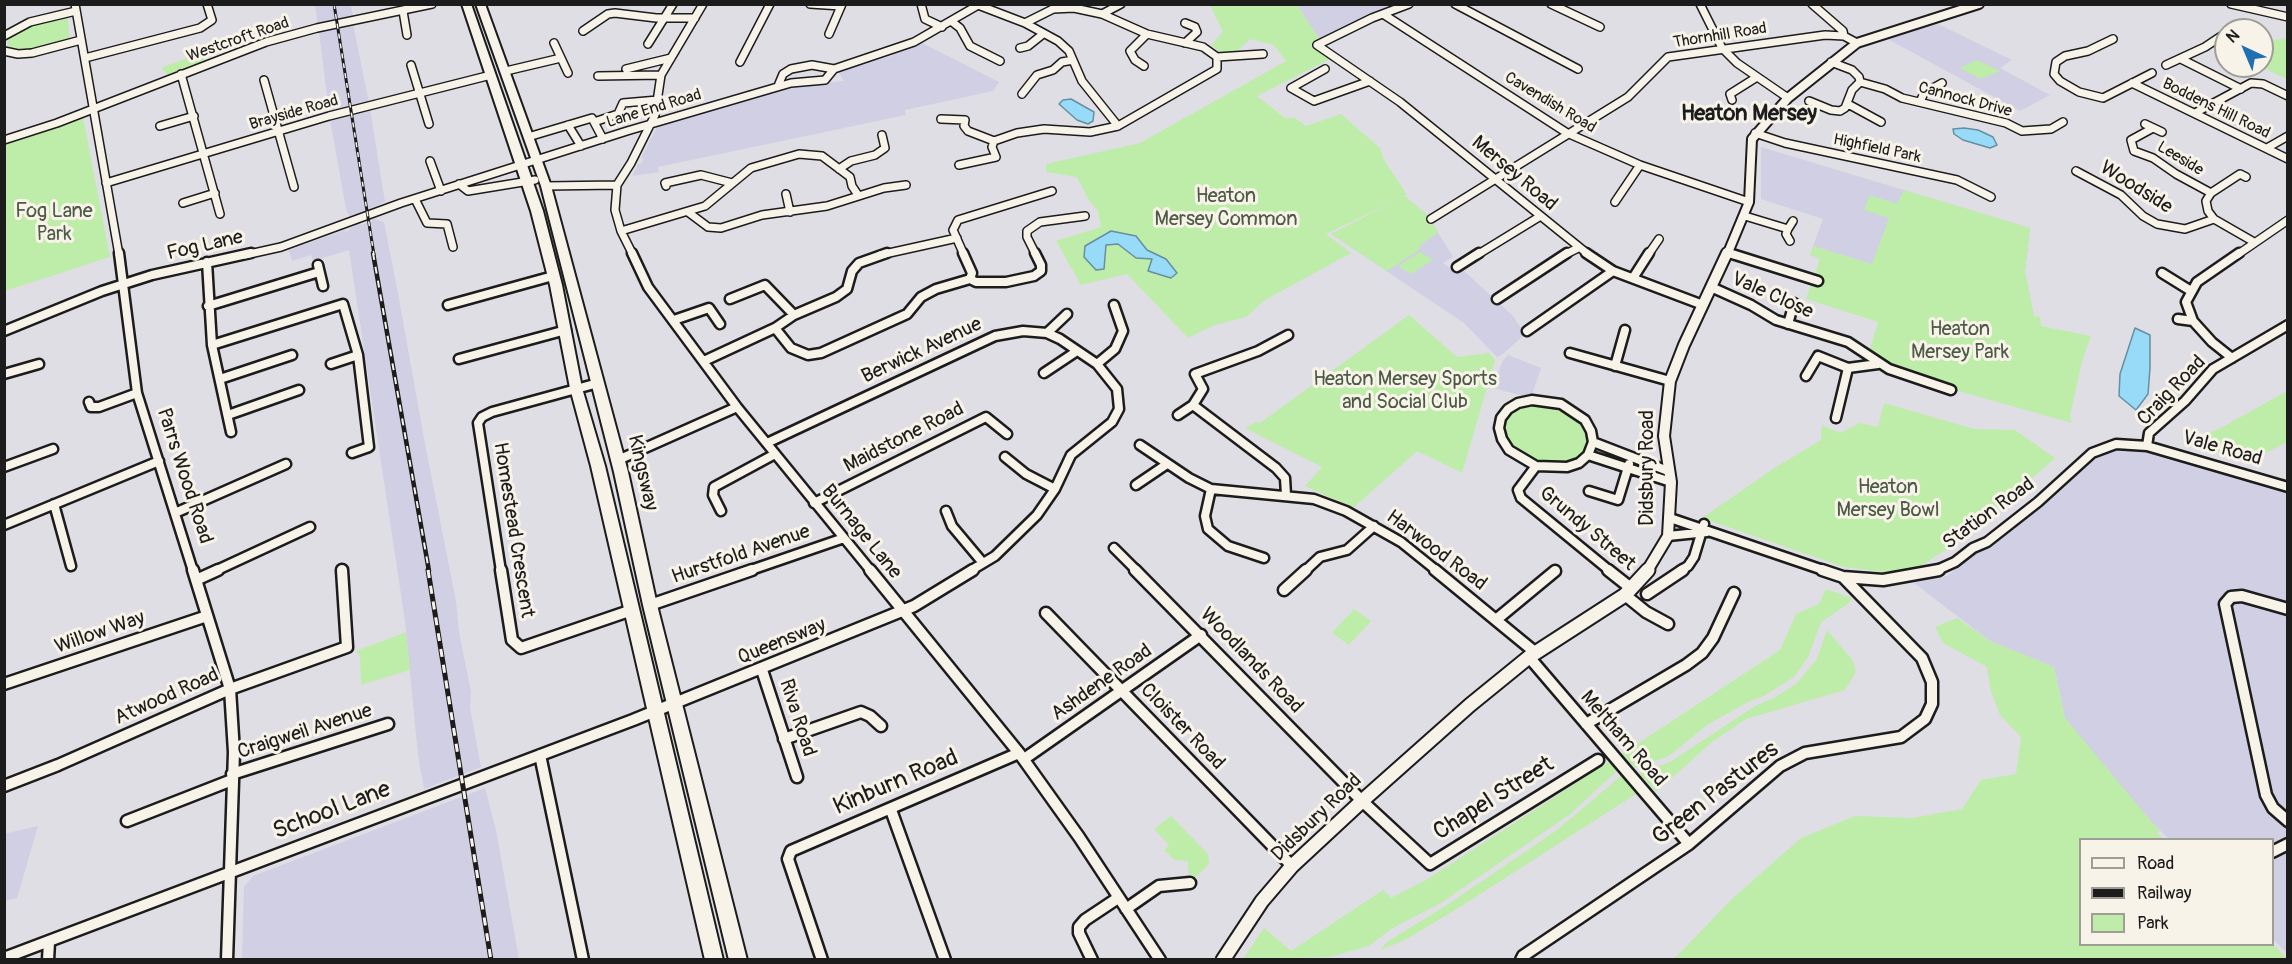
<!DOCTYPE html>
<style>
body{margin:0}
#map{position:relative;width:2292px;height:964px;overflow:hidden;background:#e0dee5;font-family:Pangolin,sans-serif}
canvas{display:block}
.frame{position:absolute;inset:0;border:6px solid #1c1c1c;pointer-events:none}
.legend{position:absolute;left:2079px;top:838px;width:195px;height:108px;box-sizing:border-box;background:#f7f3e8;border:2px solid #9f9d96;margin:0;padding:8px 10px;list-style:none;font-size:18px;color:#1c1c1c}
.legend li{display:flex;align-items:center;gap:12px;height:30px}
.legend b{width:30px;border:2px solid #9f9d96}
.north{position:absolute;left:2214px;top:18px;width:60px;height:60px;box-sizing:border-box;background:#f7f3e8;border:2px solid #9f9d96;border-radius:50%;rotate:316deg;font-size:16px;font-weight:700;line-height:24px;text-align:center;color:#1c1c1c}
.north::after{content:'';display:block;margin:auto;width:21px;height:27px;background:#1f6fb2;clip-path:polygon(50% 0,100% 100%,50% 72%,0 100%)}
</style>
<div id="map">
<canvas width="2292" height="964"></canvas>
<div class="frame"></div>
<ul class="legend">
<li><b style="height:8px;background:#f7f3e8"></b>Road</li>
<li><b style="height:8px;background:#1c1c1c"></b>Railway</li>
<li><b style="height:16px;background:#beeca9"></b>Park</li>
</ul>
<div class="north">N</div>
</div>
<script>
const ctx = document.querySelector('canvas').getContext('2d');
ctx.lineJoin = 'round';
function fill(path, color) { ctx.fillStyle = color; ctx.fill(path, 'evenodd'); }
const poly = rows => new Path2D(rows.map(r => 'M' + r).join(''));
function trace(path, color, width, dash) { ctx.strokeStyle = color; ctx.lineWidth = width; ctx.lineCap = dash ? 'butt' : 'round'; ctx.setLineDash(dash || []); ctx.stroke(path); }
function drawText(font, color, halo, rows, align = 'center') {
  ctx.font = font + ' Pangolin,sans-serif'; ctx.lineWidth = 6; ctx.setLineDash([]); ctx.textBaseline = 'middle'; ctx.strokeStyle = halo; ctx.fillStyle = color; for (const [text, x, y, turn = 0] of rows) {
    ctx.save(); ctx.translate(x, y); ctx.rotate((+turn || 0) * Math.PI / 180); ctx.textAlign = isNaN(turn) ? turn : align; if (halo) ctx.strokeText(text, 0, 0); ctx.fillText(text, 0, 0); ctx.restore();
  }
}
const built = poly([
 [315,5,351,5,353,18,318,25],
 [1297,5,1400,5,1320,40],
 [353,24,369,103,329,113,319,31],
 [1938,24,2012,60,2000,68,2050,95,2020,111,1884,37],
 [922,43,999,82,993,91,905,110,906,115,658,167,659,172,632,176,638,164,641,163,644,159,641,158,656,129,660,126,793,86,844,81,838,72,891,56],
 [370,109,385,202,350,218,346,209,330,119],
 [1761,147,2030,228,2025,272,2034,316,1813,246,1823,219,1761,199],
 [1406,197,1428,216,1453,257,1443,263,1457,273,1462,269,1513,316,1521,328,1524,335,1503,354,1497,357,1464,323,1331,234],
 [371,218,384,222,398,293,425,444,456,601,459,632,471,692,470,708,481,767,424,789,418,755,405,621,349,250,313,261,311,255,292,261,289,250,345,230,346,232,360,221,361,225,372,221],
 [1508,355,1541,368,1531,398,1493,388,1502,362],
 [2107,445,2142,447,2287,493,2287,953,2273,939,2272,840,2169,839,2120,792,2065,718,2054,667,1990,641,1914,583,1947,576,2056,489],
 [485,788,496,830,519,959,242,959,244,887,253,876],
 [38,826,17,898,5,901,4,834]
]);
const green = poly([
 [1210,5,1297,5,1320,40,1313,44,1332,58,1257,96,1285,118,1295,118,1306,126,1341,114,1380,148,1384,160,1407,195,1403,197,1406,197,1428,216,1438,233,1420,245,1419,250,1387,271,1331,234,1397,200,1326,234,1351,253,1265,300,1246,317,1215,325,1188,338,1127,274,1081,285,1056,241,1101,227,1098,211,1088,199,1077,177,1046,172,1046,164,1140,143,1286,61,1274,45,1250,39,1235,53,1223,54,1211,45,1223,32],
 [67,14,70,40,32,49,14,49,9,46,7,41,9,36,22,27],
 [2287,38,2288,38,2287,79,2259,66,2262,66,2262,44,2268,41],
 [200,53,207,60,168,75,161,68],
 [1977,60,2000,71,1980,79,1960,68],
 [83,117,110,257,5,291,5,144,36,135],
 [1904,190,2030,228,2025,272,2034,316,2040,317,2041,326,2091,336,2082,361,2070,416,2072,423,1951,389,1889,368,1864,353,1870,349,1878,322,1806,299,1820,259,1810,255,1813,246,1872,264,1889,218,1864,210,1870,195,1897,204],
 [1420,252,1433,260,1411,274,1398,266],
 [1409,315,1457,357,1489,353,1495,360,1462,473,1417,451,1353,508,1305,486,1322,467,1245,428,1256,422,1260,423],
 [2287,391,2287,442,2250,461,2183,443,2219,429],
 [1537,403,1564,409,1584,425,1589,436,1588,446,1584,454,1575,461,1563,464,1535,462,1512,447,1506,438,1504,428,1507,418,1513,410,1524,405],
 [1884,403,1974,429,2015,430,2055,458,1964,538,1916,569,1884,572,1844,567,1702,518,1776,467,1821,440,1822,425,1840,433,1860,423,1878,427],
 [1826,589,1852,598,1848,604,1821,622,1808,657,1794,677,1764,696,1748,702,1707,725,1669,756,1635,768,1622,754,1780,650,1796,614,1819,604],
 [1354,609,1371,621,1349,645,1332,633],
 [1957,618,1990,641,2054,667,2065,718,2160,832,2157,833,2164,839,2080,840,2080,944,2273,944,2287,959,1674,959,1733,898,1801,838,1855,816,1912,818,1962,809,1981,780,2016,774,2021,737,2000,715,1990,688,1987,667,1943,643,1935,627],
 [1827,630,1853,661,1856,672,1845,690,1746,719,1712,742,1656,792,1639,773,1670,762,1755,706,1774,698,1796,684,1817,659],
 [406,632,410,670,361,685,360,656,356,651],
 [1610,761,1618,770,1569,815,1441,903,1391,929,1369,946,1330,957,1243,959,1264,928,1291,951,1383,890,1391,898,1426,880],
 [1622,775,1636,794,1460,907,1405,940,1380,950,1387,942,1447,905,1557,830],
 [1171,816,1208,854,1209,864,1195,878,1188,873,1188,861,1174,860,1164,850,1169,845,1154,829]
]);
const water = poly([
 [1071,99,1094,112,1093,121,1088,124,1077,120,1059,104,1063,100,1071,99],
 [1964,128,1978,130,1993,137,1997,145,1990,148,1963,140,1954,134,1953,129,1964,128],
 [1111,231,1136,236,1147,250,1166,259,1177,273,1171,278,1148,271,1152,259,1136,258,1118,244,1106,245,1104,269,1096,270,1084,257,1085,246,1111,231],
 [2135,328,2150,335,2150,368,2148,394,2136,410,2119,396,2120,374,2135,328]
]);
const minorFar2 = poly([
 [75,4,119,255],
 [810,4,841,6],
 [921,4,925,19,942,27],
 [1455,4,1578,69],
 [1551,4,1600,27],
 [1700,4,1722,48,1737,63,1788,98],
 [1812,4,1843,31,1844,36,1857,43],
 [2231,4,2288,17],
 [978,5,1025,23,1058,41,1069,51,1082,81,1118,126],
 [403,11,407,35],
 [1102,14,1121,4],
 [1383,14,1567,133,1640,165,1749,202],
 [951,21,960,28,970,46,1000,61],
 [1185,23,1195,27,1197,32,1185,43],
 [583,31,608,14,615,13,656,18,695,18],
 [829,34,842,4],
 [4,36,30,22,76,11],
 [2113,39,2088,51,2065,56,2056,62,2054,74,2060,81,2079,92,2103,98,2152,73],
 [554,43,568,73],
 [648,44,673,4],
 [1317,45,1400,102,1589,255],
 [1317,45,1372,18,1409,4],
 [1020,48,1028,46,1043,34],
 [4,51,18,54,32,53,81,40],
 [1217,57,1263,54],
 [85,58,200,28,212,20,207,4],
 [2181,59,2241,89],
 [740,62,770,4],
 [411,65,429,124],
 [2166,65,2205,47,2226,33],
 [1144,66,1135,60,1130,51,1147,34],
 [626,69,671,58],
 [1325,69,1291,88,1314,101,1370,81],
 [506,71,561,58],
 [181,74,220,214],
 [598,76,661,75],
 [264,80,294,187],
 [1860,82,1885,89,1902,98,2006,123,2022,131,2051,129,2063,122],
 [2132,83,2288,159],
 [778,86,783,74,791,69,812,65,834,69],
 [1022,94,1037,75,1053,70,1062,62,1073,60],
 [1732,100,1730,94,1757,77],
 [1809,101,1831,110,1840,111,1845,108,1852,90,1860,82,1859,77,1852,70,1831,62],
 [1920,102,1924,93,1942,83],
 [1848,104,1881,122],
 [2195,113,2251,83,2263,84,2288,96],
 [941,119,965,120,964,126,968,131,994,141],
 [2145,124,2162,132],
 [568,125,581,146],
 [160,126,194,116],
 [2153,128,2131,140,2134,151,2153,158,2176,174,2211,193],
 [1755,133,1785,143,1957,180,1991,197],
 [528,137,592,118,594,122],
 [603,139,594,122,618,114,623,103,658,100],
 [4,140,57,123,266,42,317,28,432,4],
 [2267,148,2288,136],
 [430,161,441,191],
 [959,165,996,157,992,147,994,141,1017,133,1044,129,1090,132,1118,126,1217,69,1217,57,1203,47,1147,34,1102,14,1074,8,1053,9,1025,23],
 [839,169,851,161,875,155,885,148,882,135],
 [2076,171,2121,195,2143,216,2157,224,2185,229,2214,219],
 [2246,177,2240,174,2211,193,2206,201,2208,211,2214,219,2254,242],
 [106,183,329,116,491,75],
 [459,184,468,191,535,180],
 [546,186,617,185],
 [666,186,665,183,701,175,732,183],
 [786,194,790,212],
 [415,199,427,223,447,224,453,247],
 [1615,202,1640,165],
 [183,203,215,193],
 [688,212,708,227,721,228,762,215,827,206,884,188,906,185],
 [1745,216,1788,229,1793,221],
 [1431,219,1628,97,1668,57,1825,35,1844,36],
 [1788,229,1786,234,1790,241],
 [621,231,705,206,751,168,799,154,822,156,850,177,852,186,858,195],
 [1728,253,1734,255],
 [245,255,281,247,401,203,627,131,791,83,825,80,834,69,914,42,980,4],
 [633,255,621,231,615,210,617,185,631,163,655,115,661,75,703,4],
 [880,255,957,238],
 [964,255,953,230,958,220,1052,191],
 [1036,255,1027,237,1027,231,1040,222,1085,216],
 [1477,255,1539,217],
 [1564,255,1578,248],
 [1648,255,1659,239],
 [2237,255,2288,220]
]);
const minorFar1 = poly([
 [119,253,137,393,193,571],
 [632,253,648,287,737,407,871,571],
 [963,253,972,273,970,279],
 [1586,253,1613,271,1703,305],
 [1729,253,1818,281],
 [207,262,212,345,231,432],
 [318,265,323,286],
 [1457,267,1479,253],
 [2162,273,2191,291],
 [1633,278,1649,253],
 [1711,287,1751,305,1776,320,1848,342,1889,369,1951,390],
 [730,299,765,285,794,315],
 [1497,299,1567,253],
 [448,305,553,276],
 [208,306,319,272],
 [2178,319,2193,321],
 [674,320,709,308,720,324],
 [1788,324,1794,303],
 [775,328,791,348,808,355,821,353,907,314,921,297,936,289,970,279,976,282,1006,282,1034,276,1041,271,1041,265,1035,253],
 [4,331,102,291,152,275,251,253],
 [1527,331,1613,271],
 [1047,333,1067,314],
 [212,345,343,304,358,355,369,447,352,453],
 [1570,353,1670,381],
 [2232,358,2212,342,2193,321,2186,302,2197,282,2239,253],
 [459,359,566,330],
 [704,361,775,328,794,315,836,297,847,289,852,271,859,263,887,253],
 [331,364,358,355],
 [1097,364,1115,349,1123,331,1114,305],
 [1615,366,1625,330],
 [1044,373,1077,351],
 [4,374,39,364],
 [1806,376,1818,356,1848,368,1878,364],
 [220,379,292,355],
 [1532,400,1561,404,1585,420,1591,431,1593,442,1588,455,1579,463,1567,467,1536,466,1509,450,1502,439,1499,428,1501,418,1508,409,1518,403,1532,400],
 [89,402,91,407,99,407,137,393],
 [1193,405,1203,389,1195,374,1258,351,1288,335],
 [228,415,299,390],
 [1178,415,1193,405,1276,468,1285,478,1286,495],
 [1836,418,1848,368],
 [1593,442,1668,471],
 [767,443,995,336,1023,331,1047,333,1060,339,1097,364,1117,389,1119,409,1112,422,1071,455,1055,489,1037,515,995,556,970,571],
 [1140,445,1189,478,1211,489,1314,499,1346,511,1401,542,1437,571],
 [2147,446,2149,433,2185,401,2213,369,2288,325],
 [1588,455,1671,482],
 [1005,457,1026,474,1055,489],
 [618,460,737,407],
 [1536,466,1518,490,1521,498,1610,571],
 [4,467,53,449],
 [1136,485,1167,464],
 [1211,489,1205,516,1208,529,1228,546,1264,558],
 [1589,491,1618,500,1629,464],
 [814,503,986,417,1007,434],
 [54,504,71,566],
 [721,511,713,495,714,487,775,454],
 [946,511,952,526,983,563],
 [175,513,286,464],
 [1670,518,1826,571],
 [4,525,159,461],
 [1668,536,1707,532],
 [1114,548,1137,571],
 [215,571,310,527],
 [501,571,478,423,482,417,492,412,598,383],
 [748,571,844,538],
 [1305,571,1320,557,1347,550,1374,526],
 [1680,571,1688,566,1694,557,1704,524],
 [1935,571,1955,562,1973,548,1987,542,2038,502,2092,453,2116,444,2147,446,2288,487]
]);
const minor = poly([
 [193,570,230,689,234,752,227,960],
 [501,570,512,640,521,648,632,610],
 [870,570,1019,753,1079,837,1160,960],
 [1135,570,1362,801,1430,864,1598,760],
 [1435,570,1536,653],
 [1608,570,1632,589],
 [1822,570,1843,577,1883,580,1939,570],
 [196,580,218,570],
 [1284,590,1306,570],
 [1647,594,1683,570],
 [1625,595,1646,612,1668,624],
 [650,605,752,570],
 [2288,609,2242,596,2231,597,2225,604,2266,795,2273,808,2288,821],
 [1046,613,1292,866],
 [1497,619,1555,571],
 [1529,657,1689,844],
 [762,670,797,777],
 [4,684,207,616],
 [1586,724,1686,665,1702,653,1713,638,1734,593],
 [784,739,861,712,870,716,881,726],
 [540,755,583,960],
 [1024,759,1201,635],
 [232,774,388,724],
 [4,786,58,765,230,689,347,647,342,570],
 [891,810,945,960],
 [127,821,232,780],
 [2272,852,2288,844],
 [1126,909,1159,886,1190,883],
 [4,958,633,720,914,606,973,570],
 [48,960,49,942],
 [822,960,788,859,791,851,1019,753],
 [1092,960,1079,933,1079,927,1085,920,1118,898],
 [1521,960,1523,956,1689,844,1780,766,1805,753,1901,737,1925,719,1932,704,1932,682,1922,658,1843,577]
]);
const majorFar2 = poly([
 [1727,255,1749,202,1752,139,1788,98,1857,43,1979,4]
]);
const majorFar1 = poly([
 [1647,571,1668,536,1671,482,1664,436,1670,381,1684,345,1727,253]
]);
const major = poly([
 [1223,960,1262,901,1292,866,1362,801,1470,705,1529,657,1625,595,1648,570]
]);
const highway = poly([
 [462,4,471,4,543,211,562,285,582,388,605,466,723,960,705,960,591,466,570,388,550,285,531,211,462,4],
 [476,4,485,4,551,186,628,472,657,605,747,960,729,960,643,605,614,472,541,186,476,4]
]);
const railFar2 = poly([
 [334,4,374,255]
]);
const railFar1 = poly([
 [373,253,429,571]
]);
const rail = poly([
 [428,570,491,960]
]);
const farStreetnames = [
 ["Thornhill Road",1720,36,-9],
 ["Westcroft Road",238,40,-19],
 ["Cannock Drive",1965,100,15],
 ["Cavendish Road",1550,103,31],
 ["Lane End Road",654,109,-17],
 ["Boddens Hill Road",2216,109,26],
 ["Brayside Road",294,113,-16],
 ["Highfield Park",1877,149,12],
 ["Leeside",2180,159,31]
];
const streetNames = [
 ["Mersey Road",1514,174,40],
 ["Woodside",2136,188,32],
 ["Fog Lane",205,246,-13],
 ["Vale Close",1772,296,24],
 ["Berwick Avenue",922,351,-25],
 ["Craig Road",2172,391,-46],
 ["Maidstone Road",904,438,-27],
 ["Vale Road",2222,449,16],
 ["Didsbury Road",1648,468,-90],
 ["Kingsway",642,473,77],
 ["Parrs Wood Road",184,476,72],
 ["Station Road",1989,514,-36],
 ["Grundy Street",1587,529,40],
 ["Homestead Crescent",513,530,81],
 ["Burnage Lane",861,532,51],
 ["Harwood Road",1436,551,37],
 ["Hurstfold Avenue",741,555,-19],
 ["Willow Way",100,633,-19],
 ["Queensway",782,642,-22],
 ["Woodlands Road",1251,661,46],
 ["Ashdene Road",1102,683,-35],
 ["Atwood Road",167,697,-24],
 ["Riva Road",797,718,72],
 ["Cloister Road",1182,727,46],
 ["Craigweil Avenue",305,732,-18],
 ["Meltham Road",1623,739,49],
 ["Didsbury Road",1317,818,-44]
];
const parkNames = [
 ["Heaton",1226,197],
 ["Mersey Common",1226,220],
 ["Fog Lane",54,212],
 ["Park",54,235],
 ["Heaton",1960,330],
 ["Mersey Park",1960,353],
 ["Heaton Mersey Sports",1405,380],
 ["and Social Club",1405,403],
 ["Heaton",1888,488],
 ["Mersey Bowl",1888,511]
];
const farDistrictnames = [
 ["Heaton Mersey",1749,114]
];
const nearStreetnames = [
 ["Kinburn Road",896,783,-23],
 ["Green Pastures",1716,794,-38],
 ["Chapel Street",1494,799,-32],
 ["School Lane",332,811,-21]
];
fill(built, '#d0cfe3');
fill(green, '#beeca9');
fill(water, '#97dbf9');
trace(water, '#668fa1', 1.5);
trace(minorFar2, '#1c1c1c', 10);
trace(minorFar1, '#1c1c1c', 13);
trace(minor, '#1c1c1c', 15);
trace(majorFar2, '#1c1c1c', 12);
trace(majorFar1, '#1c1c1c', 14);
trace(major, '#1c1c1c', 17);
trace(highway, '#1c1c1c', 4);
trace(minorFar2, '#f7f3e8', 7);
trace(minorFar1, '#f7f3e8', 8);
trace(minor, '#f7f3e8', 10);
trace(majorFar2, '#f7f3e8', 8);
trace(majorFar1, '#f7f3e8', 10);
trace(major, '#f7f3e8', 13);
fill(highway, '#f7f3e8');
trace(railFar2, '#1c1c1c', 3);
trace(railFar1, '#1c1c1c', 4.5);
trace(rail, '#1c1c1c', 5);
trace(railFar2, '#f7f3e8', 1.5, [5]);
trace(railFar1, '#f7f3e8', 2, [7]);
trace(rail, '#f7f3e8', 3, [8]);
drawText('16px', '#1c1c1c', '#f7f3e8', farStreetnames);
drawText('20px', '#1c1c1c', '#f7f3e8', streetNames);
drawText('20px', '#4d5a46', '#f7f3e8', parkNames);
drawText('bold 22px', '#1c1c1c', '#f7f3e8', farDistrictnames);
drawText('24px', '#1c1c1c', '#f7f3e8', nearStreetnames);
</script>
